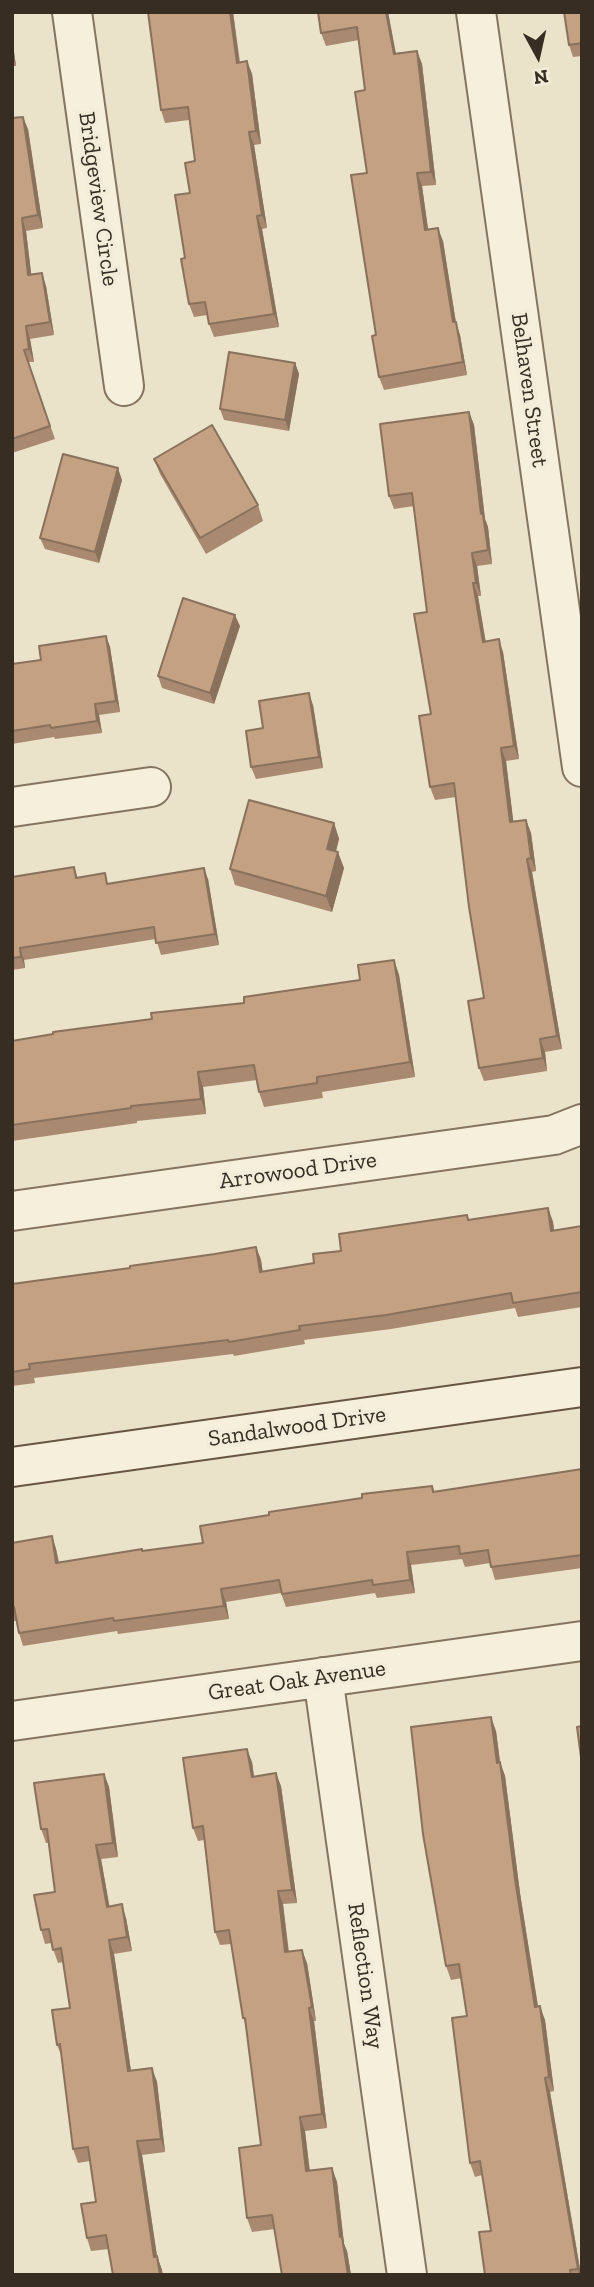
<!DOCTYPE html>
<style>
body{margin:0}
#map{position:relative;width:594px;height:2287px;overflow:hidden;background:#eae2c9;font-family:"Zilla Slab",serif}
canvas{display:block}
.frame{position:absolute;inset:0;border:14px solid #372d22;pointer-events:none}
.north{position:absolute;left:503px;top:21px;width:70px;height:70px;-webkit-text-stroke:5px #f2ecd8;paint-order:stroke;rotate:172deg;font-size:19px;font-weight:700;line-height:28px;text-align:center;color:#372d22}
.north::after{content:'';display:block;margin:auto;width:24px;height:32px;background:#372d22;clip-path:polygon(50% 0,100% 100%,50% 72%,0 100%)}
</style>
<div id="map">
<canvas width="594" height="2287"></canvas>
<div class="frame"></div>
<div class="north">N</div>
</div>
<script>
const ctx = document.querySelector('canvas').getContext('2d');
ctx.lineJoin = 'round';
const poly = rows => new Path2D(rows.map(r => 'M' + r).join(''));
function trace(path, color, width, dash) { ctx.strokeStyle = color; ctx.lineWidth = width; ctx.lineCap = dash ? 'butt' : 'round'; ctx.setLineDash(dash || []); ctx.stroke(path); }
function fill(path, color) { ctx.fillStyle = color; ctx.fill(path, 'evenodd'); }
function drawText(font, color, halo, rows, align = 'center') {
  ctx.font = font + ' "Zilla Slab",serif'; ctx.lineWidth = 7; ctx.setLineDash([]); ctx.textBaseline = 'middle'; ctx.strokeStyle = halo; ctx.fillStyle = color; for (const [text, x, y, turn = 0] of rows) {
    ctx.save(); ctx.translate(x, y); ctx.rotate((+turn || 0) * Math.PI / 180); ctx.textAlign = isNaN(turn) ? turn : align; if (halo) ctx.strokeText(text, 0, 0); ctx.fillText(text, 0, 0); ctx.restore();
  }
}
const street = poly([
 [72,12,124,386],
 [476,12,582,767],
 [12,807,151,787],
 [12,1211,554,1135,582,1124],
 [323,1677,407,2275],
 [12,1721,582,1641]
]);
const secondary = poly([
 [12,1467,582,1387]
]);
const wall = poly([
 [148,12,233,12,240,62,247,61,252,74,261,144,254,145,267,228,262,229,279,327,214,337,209,324,207,315,194,317,189,304,185,258,190,193,195,161,189,120,165,123,161,110],
 [318,12,390,12,388,12,396,53,417,51,422,64,436,185,422,186,428,230,443,241,456,323,460,335,467,375,384,390,379,377,376,335,367,173,365,90,359,40,326,46,321,33],
 [582,12,582,56,573,57,569,45],
 [12,38,16,66,12,66],
 [12,118,28,129,43,228,26,231,31,275,46,286,54,335,30,339,34,362,28,362,55,439,12,453],
 [295,363,299,374,289,431,224,420,220,409],
 [469,412,474,425,485,519,488,527,492,564,477,566,481,596,478,596,485,641,503,652,519,759,506,761,513,821,526,820,531,833,536,871,532,872,562,1049,545,1052,547,1071,484,1081,479,1068,484,998,456,797,435,800,430,787,431,714,427,612,414,506,394,509,389,496],
 [154,459,258,505,263,521,206,554,160,474],
 [122,480,99,563,45,549,40,538],
 [240,626,214,704,162,688,158,676],
 [106,636,110,647,120,712,99,715,102,733,55,739,54,737,12,744,12,664,41,660],
 [313,705,323,768,256,779,251,767,263,728],
 [334,823,339,839,336,852,344,868,332,912,235,885,230,869],
 [74,867,78,878,109,884,208,879,219,945,161,955,156,939,24,960,25,968,12,970,12,877],
 [394,960,399,975,415,1077,322,1092,323,1098,264,1107,259,1092,257,1080,203,1087,206,1114,137,1121,137,1123,12,1141,12,1041,152,1019,244,1003,360,980],
 [548,1208,553,1222,554,1231,582,1226,582,1307,518,1317,515,1308,391,1329,304,1340,305,1344,234,1356,233,1354,34,1378,35,1383,12,1386,12,1284,130,1268,256,1247,261,1260,262,1272,314,1263,341,1251,467,1215,469,1220],
 [582,1469,582,1568,495,1580,490,1563,465,1567,462,1559,411,1565,415,1593,377,1598,375,1593,286,1607,281,1593,226,1602,229,1619,118,1634,117,1631,23,1646,19,1633,17,1621,12,1621,12,1543,52,1536,56,1549,59,1562,203,1543,362,1498,432,1486,435,1492],
 [496,1731,500,1762,505,1776,520,1893,538,2006,545,2020,554,2091,550,2092,581,2275,485,2275,491,2231,482,2175,475,2177,470,2163,467,2016,462,1978,451,1980,446,1966],
 [252,1762,254,1777,281,1786,297,1903,283,1904,289,1952,307,1963,316,2021,314,2021,327,2128,305,2131,310,2171,332,2168,337,2182,344,2244,347,2251,351,2275,282,2275,275,2229,252,2232,247,2218,261,2145,247,2028,243,2018,231,1944,220,1945,215,1932,204,1840,198,1841,193,1828],
 [104,1774,109,1787,118,1857,101,1859,109,1906,126,1918,132,1951,114,1954,131,2071,152,2068,157,2082,165,2152,142,2155,157,2256,162,2270,109,2249,91,2251,87,2238,96,2202,90,2161,78,2163,73,2149,62,2057,57,2045,70,2008,63,1962,58,1963,51,1943,45,1944,41,1930,55,1892,49,1843,46,1843,41,1829]
]);
const shadedWall = poly([
 [230,12,233,12,241,76,237,63],
 [386,12,388,12,398,67,394,54],
 [12,38,16,66,12,56],
 [417,51,422,64,436,185,431,172],
 [247,61,252,74,261,144,256,131],
 [23,117,28,129,43,228,38,215],
 [249,132,254,145,267,228,262,215],
 [417,173,422,186,430,243,425,230],
 [257,216,262,229,279,327,274,314],
 [22,218,26,231,33,288,28,275],
 [438,228,443,241,456,323,460,335,467,375,463,362,453,322],
 [42,273,46,286,54,335,50,322],
 [26,326,30,339,34,362,29,349],
 [295,363,299,374,289,431,285,420],
 [469,412,474,425,485,519,488,527,492,564,488,550,481,514],
 [118,468,122,480,99,563,95,552],
 [472,553,477,566,481,596,476,583],
 [473,583,478,596,488,655,483,642],
 [235,615,240,626,214,704,210,693],
 [106,636,110,647,120,712,116,701],
 [499,639,503,652,519,759,514,746],
 [309,693,313,705,323,768,319,757],
 [95,704,99,715,102,733,97,721],
 [501,748,506,761,515,835,510,822],
 [526,820,531,833,536,871,531,858],
 [334,823,339,839,332,865,327,849],
 [338,852,344,868,332,912,326,896],
 [527,859,532,872,562,1049,557,1036],
 [204,868,208,879,219,945,215,934],
 [20,948,24,960,25,968,21,957],
 [394,960,399,975,415,1077,410,1062],
 [540,1039,545,1052,547,1071,543,1058],
 [198,1072,203,1087,206,1114,201,1099],
 [548,1208,553,1222,556,1245,551,1231],
 [256,1247,261,1260,265,1286,260,1272],
 [52,1536,56,1549,61,1576,56,1563],
 [407,1552,411,1565,415,1593,410,1580],
 [221,1589,226,1602,229,1619,224,1606],
 [491,1717,496,1731,502,1777,497,1763],
 [247,1749,252,1762,256,1790,252,1777],
 [500,1762,505,1776,520,1893,540,2020,535,2007,515,1879],
 [276,1773,281,1786,297,1903,292,1890],
 [104,1774,109,1787,118,1857,113,1843],
 [96,1845,101,1859,112,1920,107,1907],
 [278,1891,283,1904,290,1966,285,1952],
 [122,1904,126,1918,132,1951,127,1937],
 [109,1940,114,1954,133,2085,128,2071],
 [302,1950,307,1963,316,2021,312,2007],
 [540,2006,545,2020,554,2091,549,2077],
 [309,2008,314,2021,327,2128,322,2114],
 [152,2068,157,2082,165,2152,161,2139],
 [545,2078,550,2092,581,2275,579,2275,578,2269],
 [300,2117,305,2131,311,2185,306,2171],
 [137,2141,142,2155,159,2270,154,2257],
 [332,2168,337,2182,344,2244,347,2251,351,2275,348,2275,340,2237],
 [157,2256,162,2270,163,2275,160,2275]
]);
const building = poly([
 [148,12,230,12,237,63,247,61,256,131,249,132,262,215,257,216,274,314,209,324,205,302,189,304,181,259,185,258,175,195,190,193,185,163,195,161,188,107,161,110,148,12],
 [318,12,386,12,394,54,417,51,431,172,417,173,425,230,438,228,453,322,456,322,463,362,379,377,372,336,376,335,351,175,367,173,355,92,365,90,357,27,321,33,318,12],
 [564,12,582,12,582,43,569,45,564,12],
 [23,117,38,215,22,218,28,275,42,273,50,322,26,326,29,349,24,350,50,426,12,439,12,118,23,117],
 [229,352,295,363,285,420,220,409,229,352],
 [469,412,481,514,483,514,488,550,472,553,476,583,473,583,483,642,499,639,514,746,501,748,510,822,526,820,531,858,527,859,557,1036,540,1039,543,1058,479,1068,468,1001,484,998,469,907,454,783,430,787,419,716,431,714,414,614,427,612,412,493,389,496,380,424,469,412],
 [212,425,258,505,200,538,154,459,212,425],
 [63,454,118,468,95,552,40,538,63,454],
 [183,598,235,615,210,693,158,676,183,598],
 [106,636,116,701,95,704,97,721,51,728,50,725,12,731,12,664,41,660,39,646,106,636],
 [309,693,319,757,251,767,246,731,263,728,259,701,309,693],
 [249,800,334,823,327,849,338,852,326,896,230,869,249,800],
 [74,867,76,878,105,873,107,884,204,868,215,934,156,943,154,927,20,948,21,957,12,958,12,877,74,867],
 [394,960,410,1062,317,1077,317,1083,259,1092,254,1065,198,1072,201,1099,131,1106,131,1108,12,1125,12,1041,53,1034,53,1032,152,1019,151,1013,244,1003,244,997,360,980,358,965,394,960],
 [548,1208,551,1231,582,1226,582,1292,513,1303,511,1293,386,1315,299,1326,300,1330,229,1342,228,1340,29,1364,30,1369,12,1372,12,1284,130,1268,130,1266,215,1254,256,1247,260,1272,314,1263,313,1254,341,1251,339,1234,467,1215,468,1220,548,1208],
 [582,1469,582,1555,491,1567,488,1550,460,1554,459,1546,407,1552,410,1580,373,1585,372,1580,282,1594,279,1580,221,1589,224,1606,114,1621,113,1618,19,1633,14,1607,12,1608,12,1543,52,1536,56,1563,142,1549,142,1551,203,1543,200,1526,269,1515,269,1512,362,1498,362,1494,432,1486,433,1492,582,1469],
 [491,1717,497,1763,500,1762,515,1879,535,2007,540,2006,549,2077,545,2078,578,2269,570,2270,571,2275,485,2275,479,2232,491,2231,480,2161,470,2163,452,2018,467,2016,459,1964,446,1966,423,1834,411,1727,491,1717],
 [582,1726,582,1765,577,1727,582,1726],
 [247,1749,252,1777,276,1773,292,1890,278,1891,285,1952,302,1950,312,2007,309,2008,322,2114,300,2117,306,2171,332,2168,340,2237,342,2237,348,2275,282,2275,272,2215,247,2218,239,2148,261,2145,245,2018,243,2018,229,1930,215,1932,203,1826,193,1828,183,1758,247,1749],
 [104,1774,113,1843,96,1845,107,1907,122,1904,127,1937,109,1940,128,2071,152,2068,161,2139,137,2141,154,2257,157,2256,160,2275,113,2275,106,2235,87,2238,81,2204,96,2202,88,2147,73,2149,60,2044,57,2045,52,2010,70,2008,61,1948,53,1950,49,1929,41,1930,34,1895,55,1892,47,1829,41,1829,34,1783,104,1774]
]);
const streetNames = [
 ["Bridgeview Circle",98,199,82],
 ["Belhaven Street",529,390,82],
 ["Arrowood Drive",298,1171,-8],
 ["Sandalwood Drive",297,1427,-8],
 ["Great Oak Avenue",297,1681,-8],
 ["Reflection Way",365,1976,82]
];
trace(street, '#857560', 42);
trace(secondary, '#675643', 42);
trace(street, '#f6efdc', 38);
trace(secondary, '#f6efdc', 38);
fill(wall, '#a98a71');
fill(shadedWall, '#89715c');
fill(building, '#c4a183');
trace(building, '#89715c', 2);
drawText('23px', '#372d22', '#f2ecd8', streetNames);
</script>
